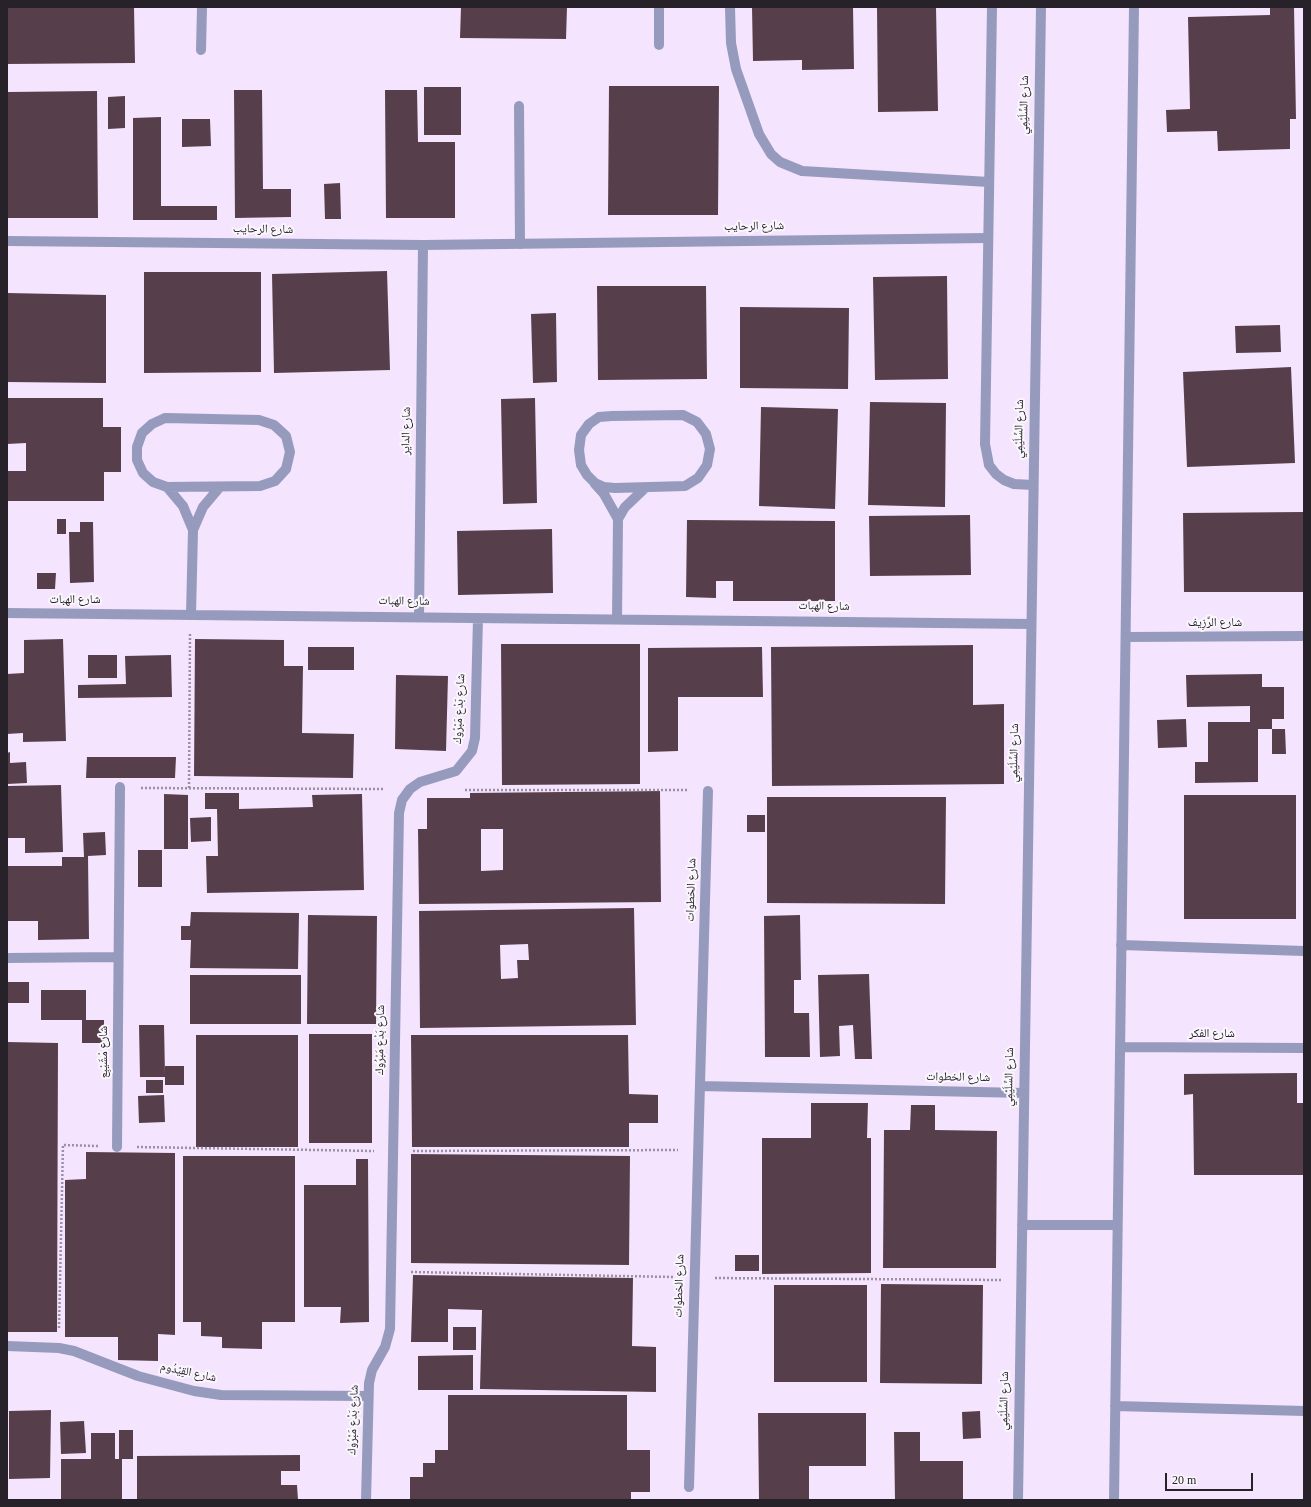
<!DOCTYPE html>
<meta charset="utf-8">
<style>
body{margin:0}
#map{position:relative;width:1311px;height:1507px;overflow:hidden;background:#f4e4fe;font-family:Georgia,serif}
canvas{display:block}
.frame{position:absolute;inset:0;border:8px solid #27212a;pointer-events:none}
.scale{position:absolute;left:1165px;top:1473px;width:88px;height:18px;box-sizing:border-box;border:2px solid #27212a;border-top:0;padding-left:5px;font-size:12px;line-height:14px;white-space:nowrap;color:#27212a;-webkit-text-stroke:3px #faf7fc;paint-order:stroke}
</style>
<div id="map">
<canvas width="1311" height="1507"></canvas>
<div class="frame"></div>
<div class="scale">20 m</div>
</div>
<script>
const ctx = document.querySelector('canvas').getContext('2d');
ctx.lineJoin = 'round';
function fill(path, color) { ctx.fillStyle = color; ctx.fill(path, 'evenodd'); }
const poly = rows => new Path2D(rows.map(r => 'M' + r).join(''));
function trace(path, color, width, dash) { ctx.strokeStyle = color; ctx.lineWidth = width; ctx.lineCap = dash ? 'butt' : 'round'; ctx.setLineDash(dash || []); ctx.stroke(path); }
function drawText(font, color, halo, rows, align = 'center') {
  ctx.font = font + ' Georgia,"Noto Naskh Arabic",serif'; ctx.lineWidth = 4; ctx.setLineDash([]); ctx.textBaseline = 'middle'; ctx.strokeStyle = halo; ctx.fillStyle = color; for (const [text, x, y, turn = 0] of rows) {
    ctx.save(); ctx.translate(x, y); ctx.rotate((+turn || 0) * Math.PI / 180); ctx.textAlign = isNaN(turn) ? turn : align; if (halo) ctx.strokeText(text, 0, 0); ctx.fillText(text, 0, 0); ctx.restore();
  }
}
const building = poly([
 [7,7,134,7,135,63,7,64],
 [461,7,567,7,566,39,460,38],
 [752,7,853,7,854,69,802,70,802,60,753,61],
 [877,7,936,7,938,111,878,112],
 [1270,7,1294,7,1296,119,1290,119,1290,149,1218,151,1217,131,1167,132,1166,110,1190,109,1188,17,1270,15],
 [609,86,719,86,718,215,608,215],
 [424,87,461,87,461,135,424,135],
 [234,90,262,90,263,189,291,189,291,217,235,218],
 [385,90,417,90,418,142,455,142,455,218,386,218],
 [97,91,98,218,8,218,8,92],
 [125,96,125,128,108,129,108,97],
 [161,117,161,206,217,206,217,220,133,220,133,118],
 [182,119,210,119,211,146,182,147],
 [340,183,341,219,325,219,324,184],
 [387,271,390,370,274,373,272,274],
 [144,272,261,272,261,372,144,373],
 [947,276,948,379,875,380,873,277],
 [597,286,706,286,707,379,598,380],
 [7,293,106,295,106,383,7,382],
 [740,307,849,308,848,389,740,388],
 [556,313,557,382,533,383,531,314],
 [1280,325,1281,352,1236,353,1235,326],
 [1291,367,1295,463,1187,467,1183,372],
 [7,398,103,398,103,427,121,427,121,472,104,472,104,501,7,501,7,471,26,471,26,443,7,444],
 [535,398,537,503,503,504,501,399],
 [870,402,946,403,945,507,868,505],
 [761,407,838,409,835,509,759,506],
 [1304,512,1304,592,1184,592,1183,513],
 [970,515,971,575,870,576,869,516],
 [57,519,66,519,66,534,57,534],
 [687,520,835,521,835,601,733,601,733,581,716,581,716,598,686,597],
 [80,522,93,522,94,582,70,583,69,532,80,532],
 [552,529,553,593,458,595,457,531],
 [37,573,56,573,55,589,37,589],
 [63,639,66,741,23,742,23,733,7,734,7,674,24,673,24,640],
 [195,639,284,640,284,666,303,666,302,733,354,734,353,778,194,776],
 [501,644,640,644,640,784,502,785],
 [973,645,973,705,1004,704,1004,784,772,786,771,647],
 [308,647,354,647,354,670,308,670],
 [762,647,763,697,678,697,678,751,648,752,648,648],
 [88,655,117,655,117,678,88,678],
 [171,655,172,697,78,698,78,685,126,684,125,656],
 [1262,674,1262,687,1284,687,1284,719,1272,719,1272,729,1258,729,1258,782,1195,783,1195,762,1208,762,1208,722,1250,722,1250,706,1187,707,1186,675],
 [396,675,448,676,446,751,395,749],
 [1186,719,1187,747,1158,748,1157,720],
 [1272,729,1285,729,1286,754,1272,754],
 [10,752,10,763,26,762,27,783,7,784,7,753],
 [87,757,176,757,175,778,86,778],
 [61,785,63,852,25,853,25,838,7,838,7,786],
 [660,791,661,902,419,904,418,829,427,829,427,798,470,798,470,793],
 [481,829,503,829,503,870,481,871],
 [205,793,239,793,239,809,313,807,312,795,362,794,364,890,207,893,206,856,218,856,217,809,205,809],
 [164,794,188,795,188,849,164,849],
 [1184,795,1296,795,1296,919,1184,919],
 [767,797,946,797,945,904,767,903],
 [747,815,765,815,765,832,747,832],
 [211,817,211,841,191,842,190,818],
 [105,832,106,855,88,856,89,939,38,940,38,921,7,921,7,866,62,866,62,857,84,857,83,833],
 [138,850,162,850,162,887,138,887],
 [634,908,636,1025,420,1028,419,911],
 [528,944,529,960,517,960,518,978,501,979,500,945],
 [191,912,299,913,298,969,190,968,191,940,181,940,181,926,190,926],
 [308,915,377,916,376,1024,307,1024],
 [800,915,801,980,794,980,794,1013,809,1013,810,1057,765,1057,764,916],
 [869,974,872,1059,855,1059,853,1025,839,1026,840,1056,820,1057,818,975],
 [190,975,301,975,301,1024,190,1024],
 [7,982,29,982,29,1003,7,1003],
 [41,990,86,990,86,1020,104,1020,104,1043,82,1043,82,1020,41,1020],
 [139,1025,164,1025,165,1075,165,1066,184,1066,184,1085,165,1085,165,1077,140,1077],
 [309,1034,372,1034,372,1143,309,1143],
 [196,1035,298,1035,298,1147,196,1147],
 [411,1035,628,1035,629,1094,658,1095,658,1123,629,1123,629,1147,412,1147],
 [7,1042,58,1043,57,1332,7,1332],
 [1297,1073,1297,1103,1303,1103,1303,1175,1194,1175,1193,1094,1184,1095,1184,1074],
 [146,1080,163,1080,163,1093,146,1093],
 [164,1095,165,1122,139,1123,138,1096],
 [811,1103,868,1103,867,1138,871,1138,871,1273,762,1274,762,1138,811,1138],
 [911,1105,935,1105,935,1130,997,1131,996,1268,883,1268,884,1130,910,1130],
 [86,1152,175,1153,175,1335,158,1334,158,1361,118,1360,118,1337,65,1337,65,1180,86,1179],
 [411,1154,630,1156,629,1265,411,1263],
 [183,1156,295,1156,295,1322,262,1322,262,1349,222,1348,222,1337,201,1336,201,1322,183,1322],
 [356,1159,368,1159,369,1322,340,1323,341,1307,304,1307,304,1185,356,1185],
 [735,1255,759,1255,759,1271,735,1271],
 [413,1275,633,1278,632,1346,656,1347,656,1392,480,1389,482,1310,448,1309,448,1342,411,1342],
 [881,1284,983,1285,982,1384,880,1383],
 [774,1285,867,1285,867,1382,774,1382],
 [453,1327,476,1327,476,1350,453,1350],
 [473,1355,473,1390,418,1390,418,1356],
 [448,1395,627,1395,627,1450,650,1450,650,1492,631,1492,631,1500,410,1500,410,1477,423,1477,423,1463,435,1463,435,1450,448,1450],
 [51,1410,50,1478,9,1479,9,1411],
 [980,1411,981,1438,963,1439,962,1412],
 [758,1413,866,1413,866,1466,809,1466,809,1500,759,1500],
 [84,1421,86,1453,61,1454,60,1422],
 [119,1430,133,1430,133,1459,122,1459,122,1500,61,1500,61,1459,91,1459,91,1433,115,1433,115,1459,119,1459],
 [894,1432,920,1432,920,1461,963,1461,963,1500,895,1500],
 [300,1455,300,1471,281,1471,281,1485,297,1485,298,1500,137,1500,137,1456]
]);
const path = poly([
 [141,788,384,789],
 [189,788,190,634],
 [465,790,688,790],
 [137,1147,374,1151],
 [413,1151,678,1150],
 [411,1272,674,1277],
 [715,1278,1002,1280],
 [59,1328,63,1145,98,1146]
]);
const service = poly([
 [730,7,731,43,736,69,759,134,771,154,780,162,802,171,989,182],
 [992,7,985,444,989,465,996,474,1004,480,1014,484,1033,485],
 [519,106,520,244]
]);
const minor = poly([
 [659,45,659,7],
 [201,50,202,7],
 [7,241,423,245,988,238],
 [683,415,697,422,706,434,710,449,707,465,698,478,685,486,615,488,604,487,595,483,587,475,581,465,579,450,581,435,589,424,599,417,612,416,683,415],
 [165,418,259,420,274,425,286,436,290,452,286,469,275,481,260,486,167,487,153,482,143,473,137,460,137,447,142,433,152,424,165,418],
 [595,484,604,494,618,519,617,619],
 [167,487,183,506,193,530],
 [618,519,625,507,645,488],
 [7,613,1031,624],
 [191,615,193,530,203,507,219,488],
 [419,616,423,245],
 [1126,637,1304,636],
 [1121,945,1304,951],
 [7,958,118,957],
 [1120,1047,1304,1048],
 [700,1086,1024,1093],
 [117,1147,120,787],
 [1022,1225,1117,1225],
 [7,1346,59,1348,74,1351,138,1376,194,1391,221,1395,368,1396],
 [1115,1406,1304,1411],
 [689,1487,708,791],
 [366,1500,369,1383,372,1370,385,1347,390,1329,399,813,402,800,410,789,420,782,456,771,472,751,475,738,478,618],
 [1018,1500,1041,7],
 [1114,1500,1134,7]
]);
const streetNames = [
 ["شارع السِّلَيْمِي",1026,105,-89],
 ["شارع الرحايب",754,228,-1],
 ["شارع الرحايب",263,231,1],
 ["شارع السِّلَيْمِي",1021,429,-89],
 ["شارع الداير",408,431,-89],
 ["شارع الهبات",75,601],
 ["شارع الهبات",404,603,1],
 ["شارع الهبات",824,608,1],
 ["شارع الرِّزِيف",1215,624],
 ["شارع بَدْع مَبْرُوك",461,709,-87],
 ["شارع السِّلَيْمِي",1016,753,-89],
 ["شارع الخطوات",693,890,-88],
 ["شارع الفكر",1212,1035],
 ["شارع بَدْع مَبْرُوك",382,1040,-89],
 ["شارع مْشَيْبِع",105,1052,-90],
 ["شارع السِّلَيْمِي",1011,1077,-89],
 ["شارع الخطوات",958,1079,1],
 ["شارع الخطوات",681,1286,-88],
 ["شارع القِيْدُوم",188,1374,12],
 ["شارع السِّلَيْمِي",1006,1401,-89],
 ["شارع بَدْع مَبْرُوك",355,1420,-88]
];
fill(building, '#573e4b');
trace(path, '#9b8fa2', 2.5, [2, 2]);
trace(service, '#969bbd', 10);
trace(minor, '#969bbd', 10);
drawText('12px', '#27212a', '#faf7fc', streetNames);
</script>
